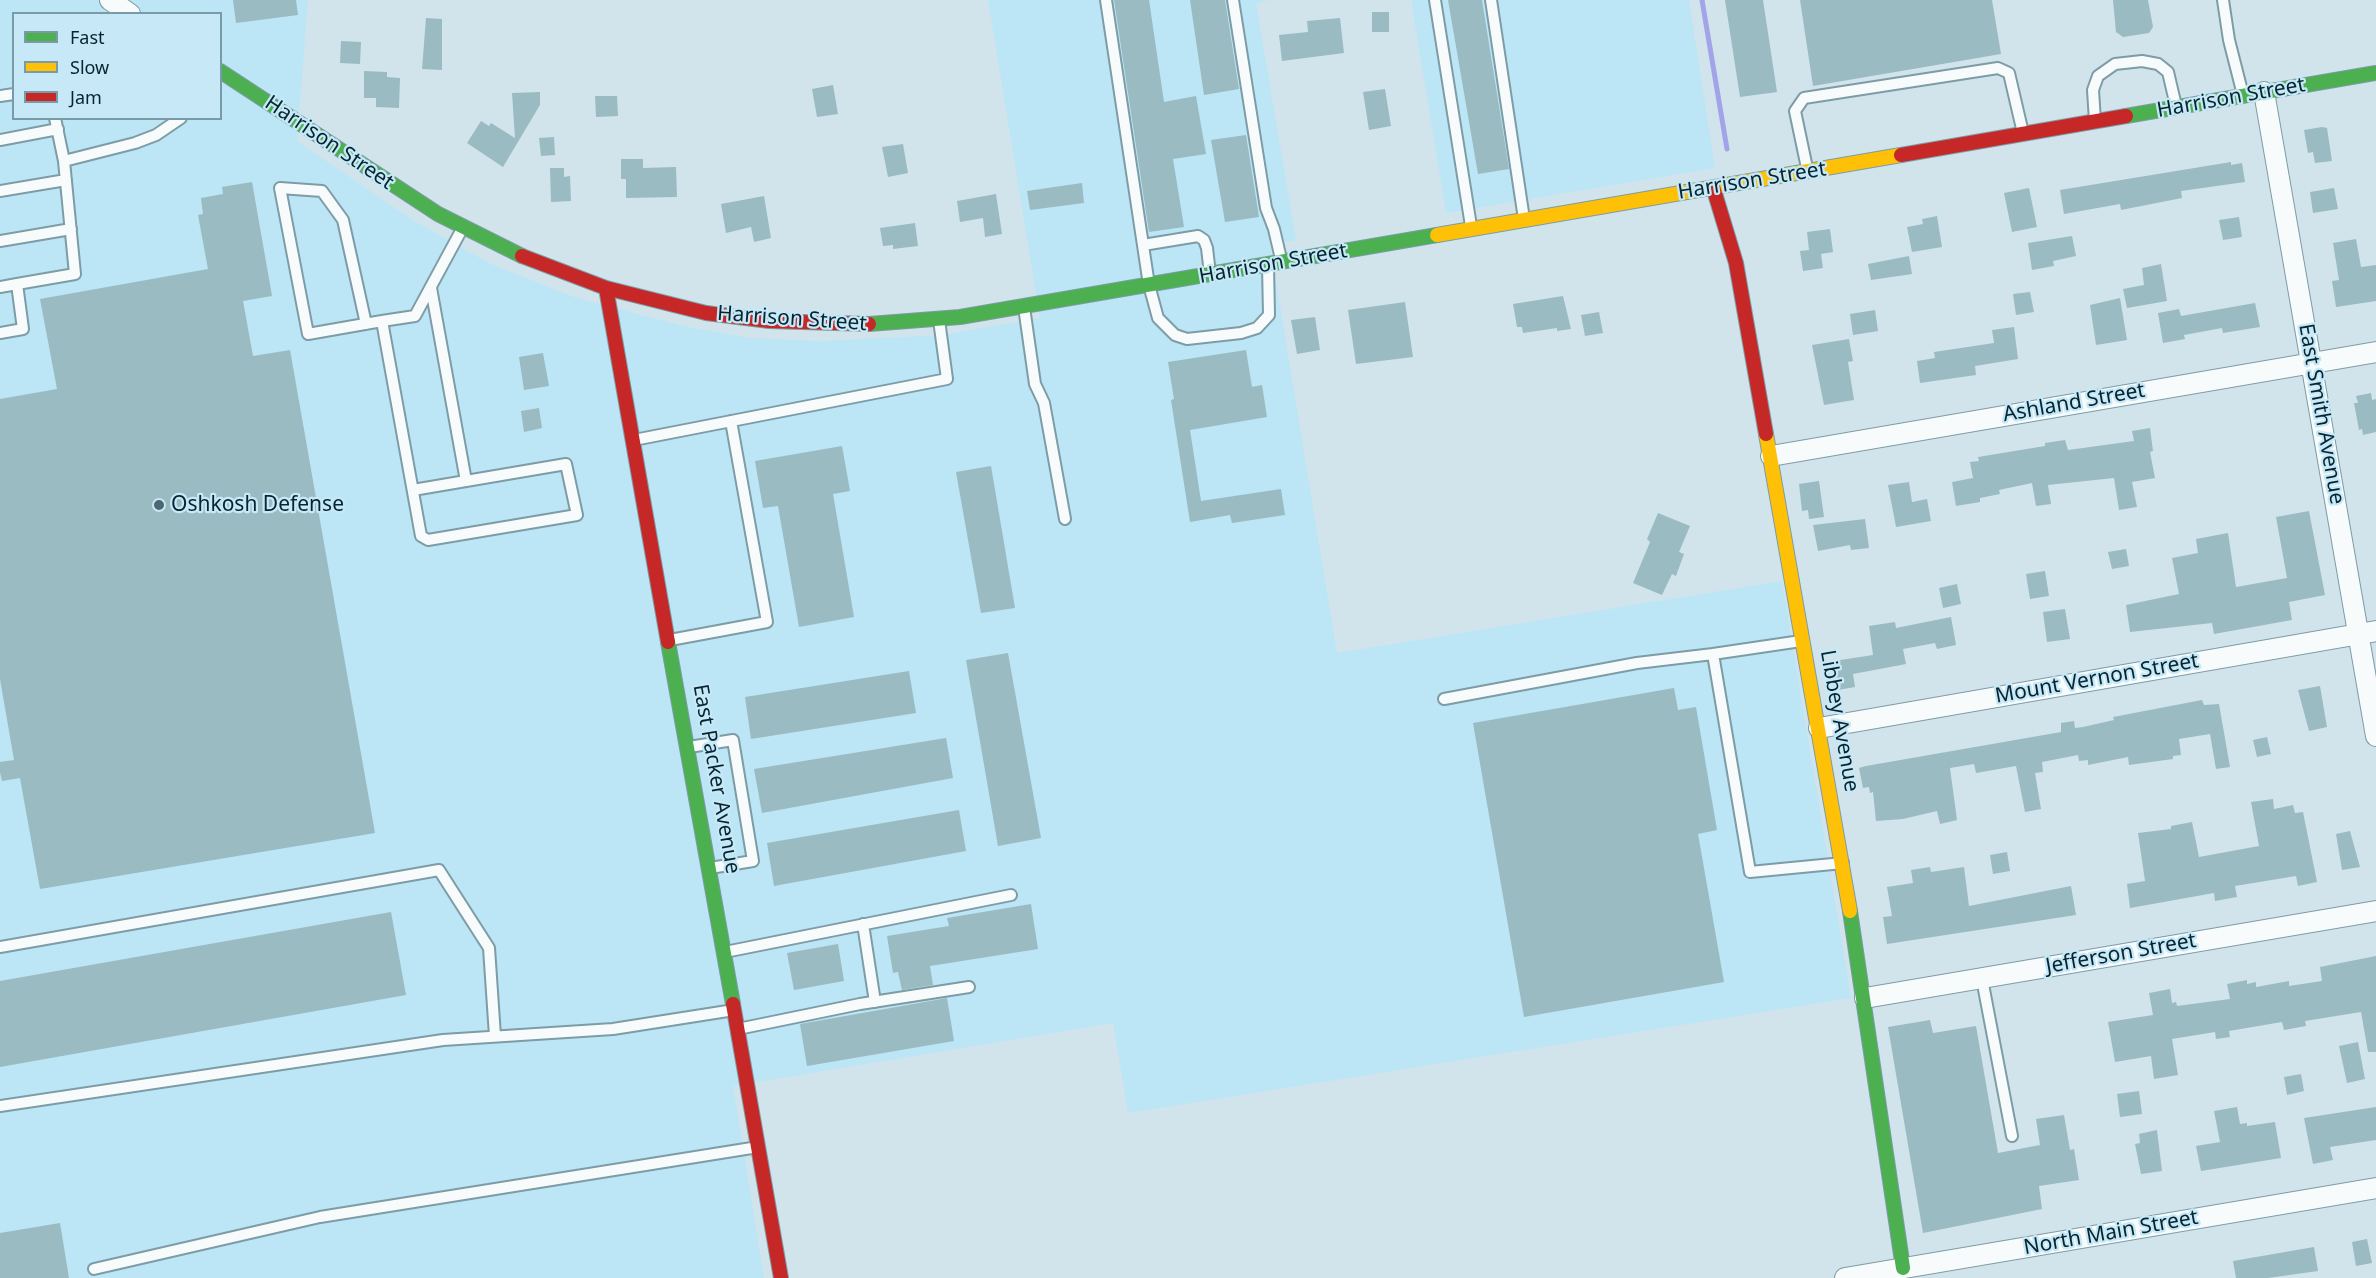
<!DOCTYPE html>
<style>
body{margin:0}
#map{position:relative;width:2376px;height:1278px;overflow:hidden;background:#d1e4ec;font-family:"Noto Sans",sans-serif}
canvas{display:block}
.legend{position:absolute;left:12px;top:12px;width:210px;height:108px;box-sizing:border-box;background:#c6e8f7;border:2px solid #799aa7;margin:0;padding:8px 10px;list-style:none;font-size:18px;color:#062530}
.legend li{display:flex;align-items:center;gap:12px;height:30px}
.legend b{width:30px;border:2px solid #799aa7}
</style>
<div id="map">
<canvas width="2376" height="1278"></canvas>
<ul class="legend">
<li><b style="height:8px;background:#4caf50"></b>Fast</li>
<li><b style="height:8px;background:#ffc107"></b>Slow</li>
<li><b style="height:8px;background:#c62828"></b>Jam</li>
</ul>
</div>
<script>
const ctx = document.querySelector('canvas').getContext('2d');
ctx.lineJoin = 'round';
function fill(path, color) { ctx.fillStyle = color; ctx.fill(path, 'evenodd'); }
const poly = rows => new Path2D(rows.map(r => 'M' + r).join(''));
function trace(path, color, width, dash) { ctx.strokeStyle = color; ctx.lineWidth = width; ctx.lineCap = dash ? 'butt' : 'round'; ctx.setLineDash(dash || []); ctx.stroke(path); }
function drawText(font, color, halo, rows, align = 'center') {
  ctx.font = font + ' "Noto Sans",sans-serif'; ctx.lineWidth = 4.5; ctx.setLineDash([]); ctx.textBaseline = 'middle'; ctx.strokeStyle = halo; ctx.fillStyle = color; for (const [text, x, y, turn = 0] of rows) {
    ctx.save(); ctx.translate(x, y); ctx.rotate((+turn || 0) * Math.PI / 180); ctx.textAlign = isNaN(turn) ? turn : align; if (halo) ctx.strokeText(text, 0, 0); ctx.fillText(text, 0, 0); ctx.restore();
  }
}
const built = poly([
 [0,0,308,0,297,141,414,221,489,263,574,297,683,326,749,338,820,341,943,335,1040,318,988,0,1270,0,1256,3,1296,240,1270,245,1337,653,1782,581,1851,998,1128,1113,1113,1023,733,1086,764,1278,0,1278],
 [14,14,220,14,220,118,14,118],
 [1411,0,1689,0,1715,168,1446,213]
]);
const stream = poly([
 [1702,0,1727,149]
]);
const building = poly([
 [233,0,296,0,298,15,236,23],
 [1114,0,1149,0,1164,102,1196,96,1206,154,1173,159,1184,227,1149,232],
 [1190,0,1225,0,1239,89,1204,95],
 [1448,0,1482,0,1509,169,1478,174],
 [1725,0,1763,0,1777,92,1740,97],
 [1800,0,1992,0,2001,54,1813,86],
 [2113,0,2148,0,2153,27,2149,33,2123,37,2116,32],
 [1372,12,1389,12,1389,32,1372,32],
 [426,18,442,19,442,70,422,69],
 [1340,18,1344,53,1282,61,1279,35,1308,32,1307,21],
 [341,41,361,42,360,64,340,63],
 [364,71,387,72,387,77,400,78,399,108,376,107,376,98,364,98],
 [833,85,838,114,817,117,812,89],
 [1385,89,1391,126,1369,130,1363,92],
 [540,92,540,105,503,167,467,143,481,121,489,126,491,123,515,138,512,93],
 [595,96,617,96,618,116,596,117],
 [2322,127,2327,128,2332,161,2315,163,2313,152,2308,153,2304,130],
 [1246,135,1259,217,1225,222,1211,140],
 [554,137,555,155,541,156,539,138],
 [903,144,908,173,888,177,882,147],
 [621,159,643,159,643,168,676,167,677,197,626,198,626,179,621,179],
 [2231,162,2231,165,2242,163,2245,182,2181,191,2182,198,2121,210,2120,204,2064,214,2060,190],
 [550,168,564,168,564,177,570,176,571,201,551,202],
 [252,182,272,296,243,301,253,356,290,350,375,833,40,889,20,778,2,781,0,772,0,762,14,760,0,679,0,399,57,389,40,299,208,269,198,215,203,214,201,198,223,194,222,187],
 [1082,183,1084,203,1030,210,1027,191],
 [2029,188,2037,227,2012,232,2004,193],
 [2334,188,2338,209,2313,213,2310,192],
 [996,194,1002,234,985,237,983,218,960,222,957,201],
 [764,196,771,238,754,242,751,227,726,233,721,204],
 [1937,216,1942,247,1912,252,1907,227,1923,224,1922,219],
 [2239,217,2242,237,2223,240,2219,220],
 [915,223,918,246,893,249,893,245,883,246,880,228],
 [1830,229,1833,252,1821,254,1823,268,1803,271,1800,251,1809,250,1807,232],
 [2072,236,2076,256,2053,261,2054,266,2032,270,2028,243],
 [2356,239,2361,267,2376,265,2376,301,2336,307,2332,281,2339,280,2333,243],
 [1909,256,1912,274,1871,280,1868,264],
 [2161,264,2167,301,2127,308,2123,289,2144,285,2142,268],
 [2030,292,2034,312,2016,315,2013,294],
 [1563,296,1571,329,1557,331,1557,328,1523,333,1522,327,1517,327,1513,304],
 [2120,298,2127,340,2096,345,2090,305],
 [1405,302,1413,357,1356,364,1348,310],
 [2255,303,2260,327,2223,333,2222,328,2184,335,2185,339,2163,343,2158,313,2179,309,2181,316],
 [1875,310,1878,331,1853,335,1850,314],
 [1599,312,1603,333,1585,336,1581,315],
 [1315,317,1320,350,1297,354,1291,320],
 [2014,327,2018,359,1975,366,1976,375,1920,383,1917,361,1935,358,1934,352,1994,343,1992,330],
 [1849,339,1853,361,1848,362,1854,400,1824,405,1812,345],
 [1246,350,1252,387,1262,385,1267,417,1190,430,1201,501,1281,489,1285,515,1232,523,1230,515,1190,522,1171,400,1174,399,1168,362],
 [543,353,549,386,524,390,519,357],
 [2371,393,2372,400,2376,399,2376,432,2363,435,2362,429,2359,430,2354,403,2358,403,2356,396],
 [539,408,542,428,524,432,521,411],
 [2150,428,2153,451,2150,452,2155,478,2132,482,2137,507,2119,510,2114,478,2048,485,2051,504,2036,506,2032,483,1999,490,2000,494,1980,498,1980,502,1956,506,1952,482,1973,478,1970,462,1979,461,1978,457,2045,446,2045,443,2065,440,2068,450,2134,441,2132,431],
 [842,446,850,491,833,494,854,617,799,627,778,506,763,508,755,461],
 [991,466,1015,608,981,613,956,472],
 [1819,481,1824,517,1809,519,1808,510,1802,511,1799,484],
 [1909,482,1912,502,1927,499,1931,521,1896,527,1888,485],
 [2309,511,2325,595,2289,602,2292,620,2214,634,2212,623,2130,632,2126,605,2179,594,2172,558,2198,553,2196,539,2228,533,2236,587,2287,578,2276,517],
 [1658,513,1690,526,1679,552,1684,554,1676,576,1672,574,1662,595,1633,583,1650,542,1647,539],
 [1865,519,1869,548,1851,550,1850,545,1818,551,1813,525],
 [2126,549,2129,566,2112,569,2108,552],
 [2045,571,2049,596,2030,599,2026,574],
 [1957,584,1961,604,1943,608,1939,588],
 [2065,609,2070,639,2047,642,2043,612],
 [1951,617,1956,645,1937,649,1935,643,1903,649,1906,664,1853,674,1855,687,1838,690,1834,661,1873,655,1869,626,1895,622,1896,628],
 [1008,653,1041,838,998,846,966,660],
 [909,671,916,713,751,739,745,697],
 [2320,686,2327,727,2309,731,2298,690],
 [1674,688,1678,710,1696,707,1717,830,1698,834,1724,982,1524,1017,1473,723],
 [2202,700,2204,705,2219,704,2230,767,2216,769,2210,734,2179,739,2181,755,2173,756,2173,759,2129,765,2128,757,2088,765,2088,760,2079,761,2078,755,2042,762,2043,772,2035,773,2041,809,2025,812,2016,766,1976,773,1974,764,1950,768,1957,820,1940,824,1937,811,1903,819,1876,821,1873,792,1870,793,1869,787,1863,788,1859,768,1866,766,2061,732,2061,723,2074,721,2075,728,2083,727,2114,720,2113,717],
 [2267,737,2271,754,2257,757,2253,740],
 [946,738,953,778,762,813,754,769],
 [2273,799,2274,809,2293,805,2295,813,2303,812,2317,882,2298,886,2296,876,2235,886,2237,897,2215,901,2214,893,2130,908,2127,884,2145,881,2138,833,2171,829,2171,826,2192,822,2199,857,2259,846,2251,802],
 [959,810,966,851,774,886,767,843],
 [2350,831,2360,867,2342,870,2336,834],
 [2007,852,2010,871,1993,874,1990,855],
 [1930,867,1931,872,1964,867,1969,906,2071,886,2076,915,1887,944,1883,917,1892,916,1887,887,1913,883,1911,870],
 [1031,904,1038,949,930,966,933,985,902,990,898,972,893,973,887,936,949,926,947,918],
 [391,912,406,995,0,1067,0,981],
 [838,944,844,981,794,990,787,953],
 [2376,956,2376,1052,2368,1052,2361,1012,2305,1021,2306,1026,2284,1030,2282,1022,2229,1031,2230,1037,2216,1039,2215,1032,2172,1039,2178,1075,2154,1079,2151,1056,2115,1062,2108,1022,2153,1015,2149,993,2170,989,2172,1003,2176,1002,2177,1006,2230,999,2227,984,2247,980,2247,984,2256,982,2256,987,2289,981,2289,986,2322,981,2320,967],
 [947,998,954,1041,807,1066,800,1024],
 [1930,1020,1933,1033,1976,1026,1998,1153,2040,1145,2036,1119,2064,1115,2070,1150,2074,1149,2079,1180,2039,1186,2042,1209,1923,1233,1888,1027],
 [2358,1042,2365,1079,2347,1083,2339,1046],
 [2301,1074,2304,1091,2287,1095,2284,1077],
 [2139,1091,2142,1114,2120,1117,2117,1094],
 [2237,1107,2240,1124,2247,1123,2247,1126,2275,1122,2281,1158,2201,1171,2196,1146,2220,1142,2214,1111],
 [2376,1107,2376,1140,2330,1147,2333,1160,2313,1164,2304,1118],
 [2157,1130,2162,1171,2141,1174,2135,1144,2140,1143,2139,1134],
 [60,1223,69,1278,0,1278,0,1233],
 [2367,1239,2372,1263,2356,1266,2352,1242],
 [2314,1247,2318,1271,2268,1278,2236,1278,2233,1261]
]);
const lane = poly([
 [1106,0,1149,285,1158,318,1175,335,1187,339,1241,333,1257,328,1269,315,1268,266],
 [1233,0,1266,208,1274,229,1281,259],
 [1435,0,1471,226],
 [1491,0,1524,219],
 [2223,0,2229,40,2243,95],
 [0,96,14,94],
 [55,118,64,161,135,143,156,135,181,118],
 [2095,121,2093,90,2098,76,2115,64,2142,61,2158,64,2168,72,2176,106],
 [0,140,58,129],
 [1807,168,1795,111,1804,98,1998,68,2009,73,2023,133],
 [0,191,66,180],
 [0,241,71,229],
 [1143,245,1198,236,1204,240,1207,248,1210,274],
 [0,287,17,284],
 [431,288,466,481],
 [1024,307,1035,384,1044,403,1065,519],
 [382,321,421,536,428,540,577,515,566,464,413,490],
 [366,324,343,220,322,191,280,188,308,334,382,321,415,316,462,229],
 [0,333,23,329,17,284,75,274,64,161],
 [634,440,947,379,939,320],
 [670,640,767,622,731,421],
 [1801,641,1713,654,1750,872,1843,863],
 [1444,699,1637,663,1713,654],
 [689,747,733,740,753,861,710,868],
 [863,924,875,1002],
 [0,947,439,870,489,948,495,1036],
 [725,952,1011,895],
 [1982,979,2012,1136],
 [738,1029,860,1004,969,987],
 [0,1106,443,1040,613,1029,734,1010],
 [94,1269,320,1217,758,1147]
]);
const street = poly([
 [110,0,130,14],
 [2264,92,2376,736],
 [1771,456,2376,352],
 [1819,728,2376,631],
 [1865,998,2376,911],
 [1845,1278,2376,1188]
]);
const fast = poly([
 [220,71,438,214,522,256],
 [2126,116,2376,73],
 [869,324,960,317,1437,235],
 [668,642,733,1004],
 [1850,911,1903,1268]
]);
const slow = poly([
 [1437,235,1901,155],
 [1766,434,1850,911]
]);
const jam = poly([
 [1901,155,2126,116],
 [1713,187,1736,263,1766,434],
 [522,256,606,288,706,313,769,321,869,324],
 [606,288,668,642],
 [733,1004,781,1278]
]);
const markers = [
 [159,505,6,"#4d6872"]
];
const streetNames = [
 ["Harrison Street",2231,98,-10],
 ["Harrison Street",329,143,34],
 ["Harrison Street",1752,181,-9],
 ["Harrison Street",1273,264,-10],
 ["Harrison Street",792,319,4],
 ["Ashland Street",2074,403,-10],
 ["East Smith Avenue",2321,414,80],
 ["Mount Vernon Street",2097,679,-10],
 ["Libbey Avenue",1839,721,80],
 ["East Packer Avenue",716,779,80],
 ["Jefferson Street",2121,954,-10],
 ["North Main Street",2111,1233,-10]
];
const poiNames = [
 ["Oshkosh Defense",171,505]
];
fill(built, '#bce5f5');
trace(stream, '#a3a3e8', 5);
fill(building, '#9abbc1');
trace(lane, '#7d9ca6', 14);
trace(street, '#7d9ca6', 22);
trace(fast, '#7d9ca6', 16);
trace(slow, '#7d9ca6', 16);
trace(jam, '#7d9ca6', 16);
trace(lane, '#f8fbfc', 10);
trace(street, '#f8fbfc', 20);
trace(fast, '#4caf50', 14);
trace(slow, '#ffc107', 14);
trace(jam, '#c62828', 14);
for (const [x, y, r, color] of markers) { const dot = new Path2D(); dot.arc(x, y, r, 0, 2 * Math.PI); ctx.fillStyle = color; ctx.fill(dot); trace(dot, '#c6e8f7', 2); }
drawText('21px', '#062530', '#c6e8f7', streetNames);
drawText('21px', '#062530', '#c6e8f7', poiNames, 'left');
</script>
